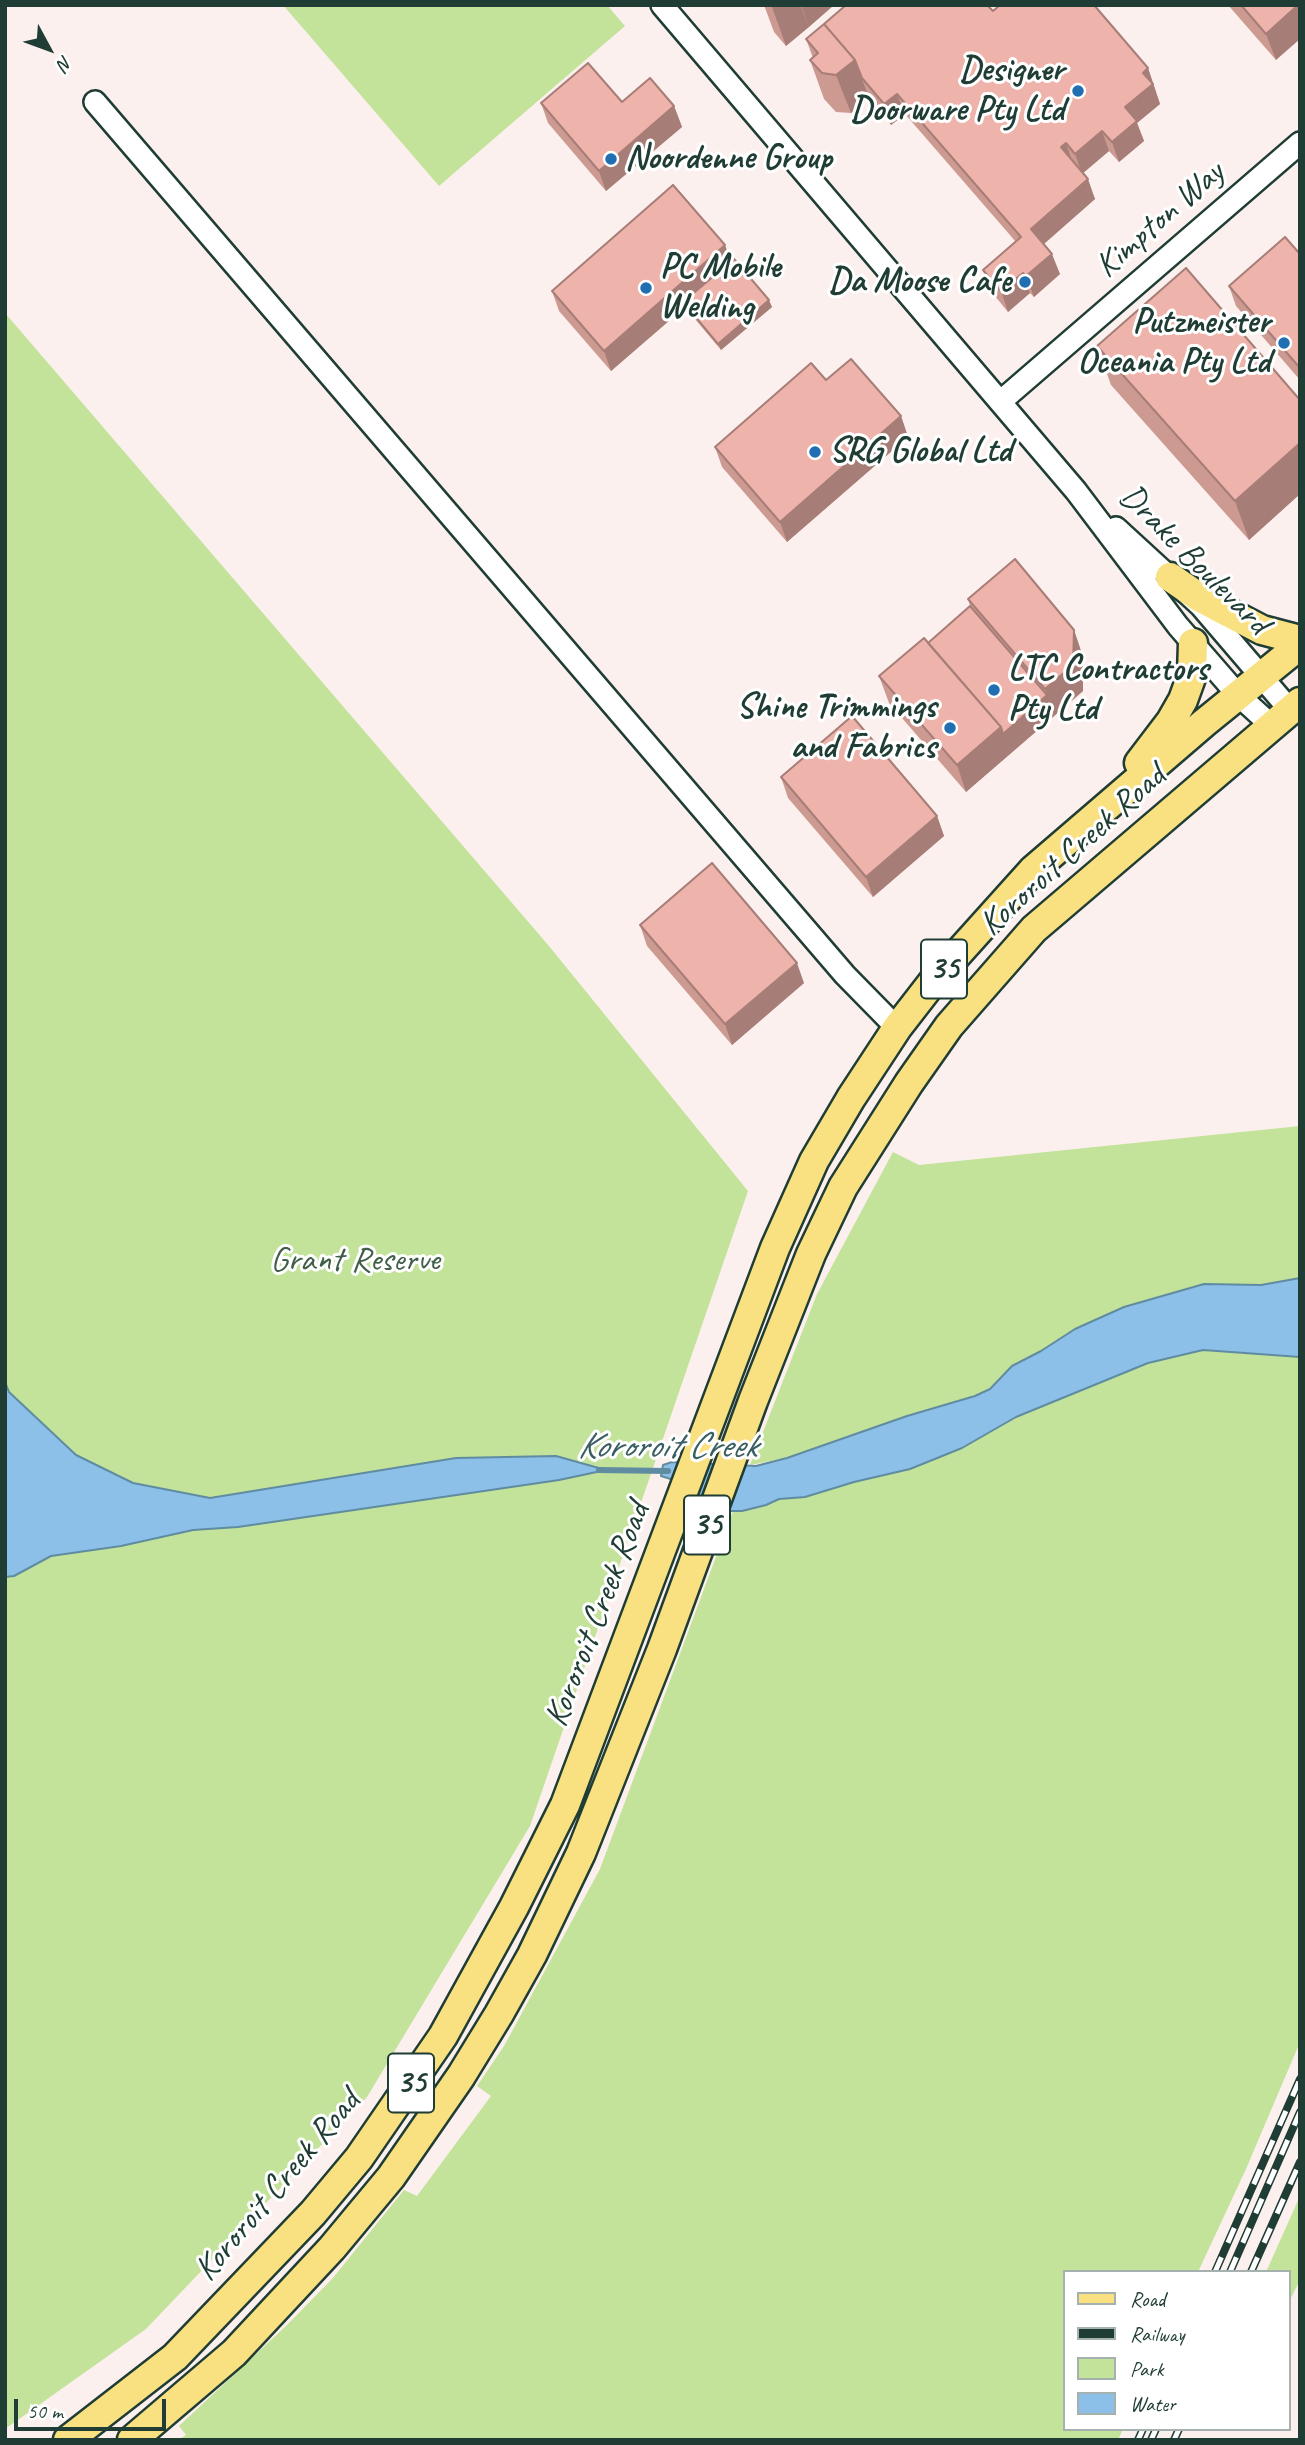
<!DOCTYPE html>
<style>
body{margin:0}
#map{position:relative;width:1305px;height:2445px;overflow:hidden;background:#fcf0ee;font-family:Caveat,sans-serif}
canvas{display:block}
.frame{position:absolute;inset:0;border:7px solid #1f3d34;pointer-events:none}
.legend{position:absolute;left:1063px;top:2270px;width:228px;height:161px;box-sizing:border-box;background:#fff;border:2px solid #a5b1ae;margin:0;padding:9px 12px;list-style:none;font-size:21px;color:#1f3d34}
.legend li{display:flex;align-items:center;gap:14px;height:35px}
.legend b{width:35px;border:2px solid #a5b1ae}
.north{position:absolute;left:14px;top:14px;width:70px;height:70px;-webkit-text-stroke:5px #fff;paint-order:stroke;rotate:131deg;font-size:19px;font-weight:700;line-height:28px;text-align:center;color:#1f3d34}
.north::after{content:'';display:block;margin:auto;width:24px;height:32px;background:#1f3d34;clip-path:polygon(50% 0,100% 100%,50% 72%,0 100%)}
.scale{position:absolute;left:14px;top:2399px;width:152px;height:32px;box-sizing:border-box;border:4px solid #1f3d34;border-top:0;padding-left:9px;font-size:21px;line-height:24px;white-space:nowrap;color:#1f3d34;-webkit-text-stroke:5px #fff;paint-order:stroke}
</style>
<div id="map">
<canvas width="1305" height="2445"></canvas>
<div class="frame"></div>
<ul class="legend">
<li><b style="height:9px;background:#f9e181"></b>Road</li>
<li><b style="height:9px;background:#1f3d34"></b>Railway</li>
<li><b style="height:19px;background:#c3e29a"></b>Park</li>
<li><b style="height:19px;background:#8cc0e9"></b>Water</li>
</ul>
<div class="north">N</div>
<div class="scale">50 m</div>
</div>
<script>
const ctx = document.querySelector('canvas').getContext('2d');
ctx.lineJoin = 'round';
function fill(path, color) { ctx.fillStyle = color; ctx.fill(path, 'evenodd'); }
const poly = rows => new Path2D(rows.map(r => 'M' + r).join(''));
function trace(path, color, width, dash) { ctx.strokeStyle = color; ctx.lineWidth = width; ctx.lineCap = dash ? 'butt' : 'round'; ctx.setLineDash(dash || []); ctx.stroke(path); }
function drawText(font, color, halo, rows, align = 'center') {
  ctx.font = font + ' Caveat,sans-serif'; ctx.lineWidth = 6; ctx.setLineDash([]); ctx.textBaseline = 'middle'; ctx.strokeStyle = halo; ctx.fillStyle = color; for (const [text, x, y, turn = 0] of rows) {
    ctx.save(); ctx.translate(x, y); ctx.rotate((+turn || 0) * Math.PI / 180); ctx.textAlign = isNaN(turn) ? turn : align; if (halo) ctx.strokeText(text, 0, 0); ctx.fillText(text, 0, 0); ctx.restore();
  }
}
const green = poly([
 [283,5,607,5,625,26,439,186],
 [5,313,549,946,748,1191,530,1826,367,2097,146,2329,5,2429],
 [1300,1126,1300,1278,1261,1285,1204,1284,1124,1307,1075,1329,1041,1351,1012,1366,990,1389,976,1396,787,1458,750,1465,817,1294,893,1152,919,1165],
 [1203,1350,1300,1357,1300,2042,1246,2169,1198,2272,1065,2272,1065,2429,1123,2429,1118,2440,178,2440,186,2435,179,2426,287,2325,332,2279,404,2190,417,2196,491,2096,477,2086,504,2046,600,1869,733,1511,766,1505,779,1499,805,1497,962,1448,1016,1417,1061,1397,1148,1363],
 [1300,2196,1300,2280,1289,2302,1289,2272,1266,2272]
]);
const water = poly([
 [1300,1278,1300,1357,1203,1350,1148,1363,1016,1417,962,1448,910,1469,854,1482,805,1497,779,1499,766,1505,742,1511,724,1511,700,1500,677,1481,661,1476,663,1465,672,1462,756,1466,787,1458,907,1416,975,1396,990,1389,1012,1366,1041,1351,1075,1329,1124,1307,1204,1284,1261,1285,1300,1278],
 [5,1382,9,1392,76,1455,133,1483,210,1498,456,1458,556,1456,606,1470,559,1480,238,1527,193,1530,121,1546,51,1556,14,1576,5,1577,5,1382]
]);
const stream = poly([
 [599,1470,668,1471]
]);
const minor = poly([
 [662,5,1076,491,1178,626,1238,695,1271,725],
 [95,102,845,975,897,1028],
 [1000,402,1300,143],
 [1116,528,1201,606,1290,710]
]);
const major = poly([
 [1170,577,1199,597,1262,630,1300,640],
 [1139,763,1171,721,1183,700,1192,675,1193,643],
 [68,2440,175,2357,313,2213,359,2158,443,2036,514,1907,565,1805,775,1248,814,1161,851,1098,897,1028,935,979,1033,870,1204,723,1300,645],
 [132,2440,234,2353,332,2248,391,2177,461,2076,499,2014,532,1955,581,1853,662,1649,753,1401,811,1254,843,1187,909,1083,949,1026,1034,929,1300,702]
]);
const rail = poly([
 [1215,2272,1300,2079],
 [1230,2272,1300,2112],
 [1251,2272,1300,2162],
 [1138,2440,1143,2429],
 [1151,2440,1156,2429],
 [1174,2440,1179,2429]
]);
const wall = poly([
 [764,5,834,5,786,46,774,32],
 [1228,5,1300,5,1276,60],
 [993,11,1148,68,1160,104,1137,123,1144,141,1119,162,1109,151,1083,173,1095,199,1044,244,1060,274,1034,297,1030,293,1008,312,990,290,983,270,1016,242,905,114,891,125,869,98,851,113,836,112,824,99,810,60,813,58,806,39],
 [622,102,674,106,682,127,606,191,548,123,541,103],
 [1300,254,1300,380,1236,306,1229,286],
 [731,261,772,307,721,350,685,307,611,371,559,311,552,291],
 [1097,346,1300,400,1300,494,1249,540,1111,385],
 [826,380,901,416,908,437,787,542,722,467,715,447],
 [968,599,1074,630,1083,657,1083,691,966,792,889,703,879,676,928,643,970,606],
 [781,777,937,816,944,836,873,897,788,798],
 [640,925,804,983,732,1045,647,946]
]);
const shadedWall = poly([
 [775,5,801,5,809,27,786,46,772,7],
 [803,5,834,5,809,27,801,7],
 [1298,5,1300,5,1300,39,1276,60,1266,34],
 [855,60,869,98,851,113,836,75],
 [1148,68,1160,104,1137,123,1144,141,1119,162,1112,142,1125,107,1143,73],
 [897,94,905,114,891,125,884,104],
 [674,106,682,127,606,191,599,171],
 [1102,131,1109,151,1082,174,1075,154],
 [1066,143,1073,164,1061,147],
 [1088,179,1095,199,1038,249,1031,229],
 [725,245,733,266,683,302,685,307,611,371,604,351],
 [1052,254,1060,274,1034,297,1026,276],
 [1023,273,1030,293,1008,312,1001,291],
 [769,300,772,307,721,350,718,344],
 [901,416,908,437,787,542,780,522],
 [1300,443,1300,494,1249,540,1235,501],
 [1074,630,1083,657,1083,691,966,792,957,765,1001,727,1047,695,1045,689],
 [937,816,944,836,873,897,866,877],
 [797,963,804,983,732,1045,725,1024]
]);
const building = poly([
 [846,5,987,5,993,11,1000,5,1094,5,1148,68,1143,73,1153,84,1125,107,1137,121,1112,142,1102,131,1075,154,1066,143,1061,147,1088,179,1031,229,1052,254,1026,276,1023,273,1001,291,983,270,1021,237,897,94,884,104,862,78,855,60,824,24,846,5],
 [1241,5,1298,5,1266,34,1241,5],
 [824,24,855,60,836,75,822,73,810,60,818,53,806,39,824,24],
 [588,63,622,102,650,78,674,106,599,171,541,103,588,63],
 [673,185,725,245,604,351,552,291,673,185],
 [1285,237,1300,254,1300,368,1229,286,1285,237],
 [734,259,769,300,718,344,683,302,734,259],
 [1186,268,1300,400,1300,443,1235,501,1097,346,1186,268],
 [851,359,901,416,780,522,715,447,811,363,826,380,851,359],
 [1015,559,1074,630,1073,665,1045,689,968,599,1015,559],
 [970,606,1047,695,1003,734,1001,727,928,643,970,606],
 [924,638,1001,727,957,765,879,676,924,638],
 [852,716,937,816,866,877,781,777,852,716],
 [712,863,797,963,725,1024,640,925,712,863]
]);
const markers = [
 [1078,91,7,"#1f6fb2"],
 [611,159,7,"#1f6fb2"],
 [1025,282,7,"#1f6fb2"],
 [646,288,7,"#1f6fb2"],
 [1284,343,7,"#1f6fb2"],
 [815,452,7,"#1f6fb2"],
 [994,690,7,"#1f6fb2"],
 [950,728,7,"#1f6fb2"]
];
const shields = [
 [944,969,46],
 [707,1525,46],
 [411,2083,46]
];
const shieldNames = [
 ["35",944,969],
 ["35",707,1525],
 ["35",411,2083]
];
const poiNames = [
 ["Designer",1064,71],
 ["Doorware Pty Ltd",1064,111],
 ["Noordenne Group",625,159,"left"],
 ["PC Mobile",660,268,"left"],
 ["Welding",660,308,"left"],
 ["Da Moose Cafe",1011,282],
 ["Putzmeister",1270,323],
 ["Oceania Pty Ltd",1270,363],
 ["SRG Global Ltd",829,452,"left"],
 ["LTC Contractors",1008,670,"left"],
 ["Pty Ltd",1008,710,"left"],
 ["Shine Trimmings",936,708],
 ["and Fabrics",936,748]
];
const streetNames = [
 ["Kimpton Way",1160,220,-41],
 ["Drake Boulevard",1194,560,45],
 ["Kororoit Creek Road",1073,851,-42],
 ["Kororoit Creek Road",598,1615,-69],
 ["Kororoit Creek Road",278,2186,-50]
];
const parkNames = [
 ["Grant Reserve",355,1261]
];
const waterNames = [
 ["Kororoit Creek",667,1447]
];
fill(green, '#c3e29a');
fill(water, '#8cc0e9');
trace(water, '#608ca1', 2);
trace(stream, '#608ca1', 6);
trace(minor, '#1f3d34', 26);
trace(major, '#1f3d34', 33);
trace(minor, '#fff', 21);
trace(major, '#f9e181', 28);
trace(rail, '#1f3d34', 8);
trace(rail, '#fff', 5, [16]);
fill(wall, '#cd9a92');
fill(shadedWall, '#a77d77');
fill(building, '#eeb3aa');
trace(building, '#a77d77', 2);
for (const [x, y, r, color] of markers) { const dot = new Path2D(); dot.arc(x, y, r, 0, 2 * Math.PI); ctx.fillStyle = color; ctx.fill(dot); trace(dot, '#fff', 2.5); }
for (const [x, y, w] of shields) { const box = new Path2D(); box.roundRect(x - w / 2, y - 29.5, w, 59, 5); ctx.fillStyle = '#fff'; ctx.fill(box); trace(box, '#1f3d34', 2); }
drawText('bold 33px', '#1f3d34', null, shieldNames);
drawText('bold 35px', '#1f3d34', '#fff', poiNames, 'right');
drawText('35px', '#1f3d34', '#fff', streetNames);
drawText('35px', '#405e48', '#fff', parkNames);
drawText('italic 37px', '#3a5e61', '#fff', waterNames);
</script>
